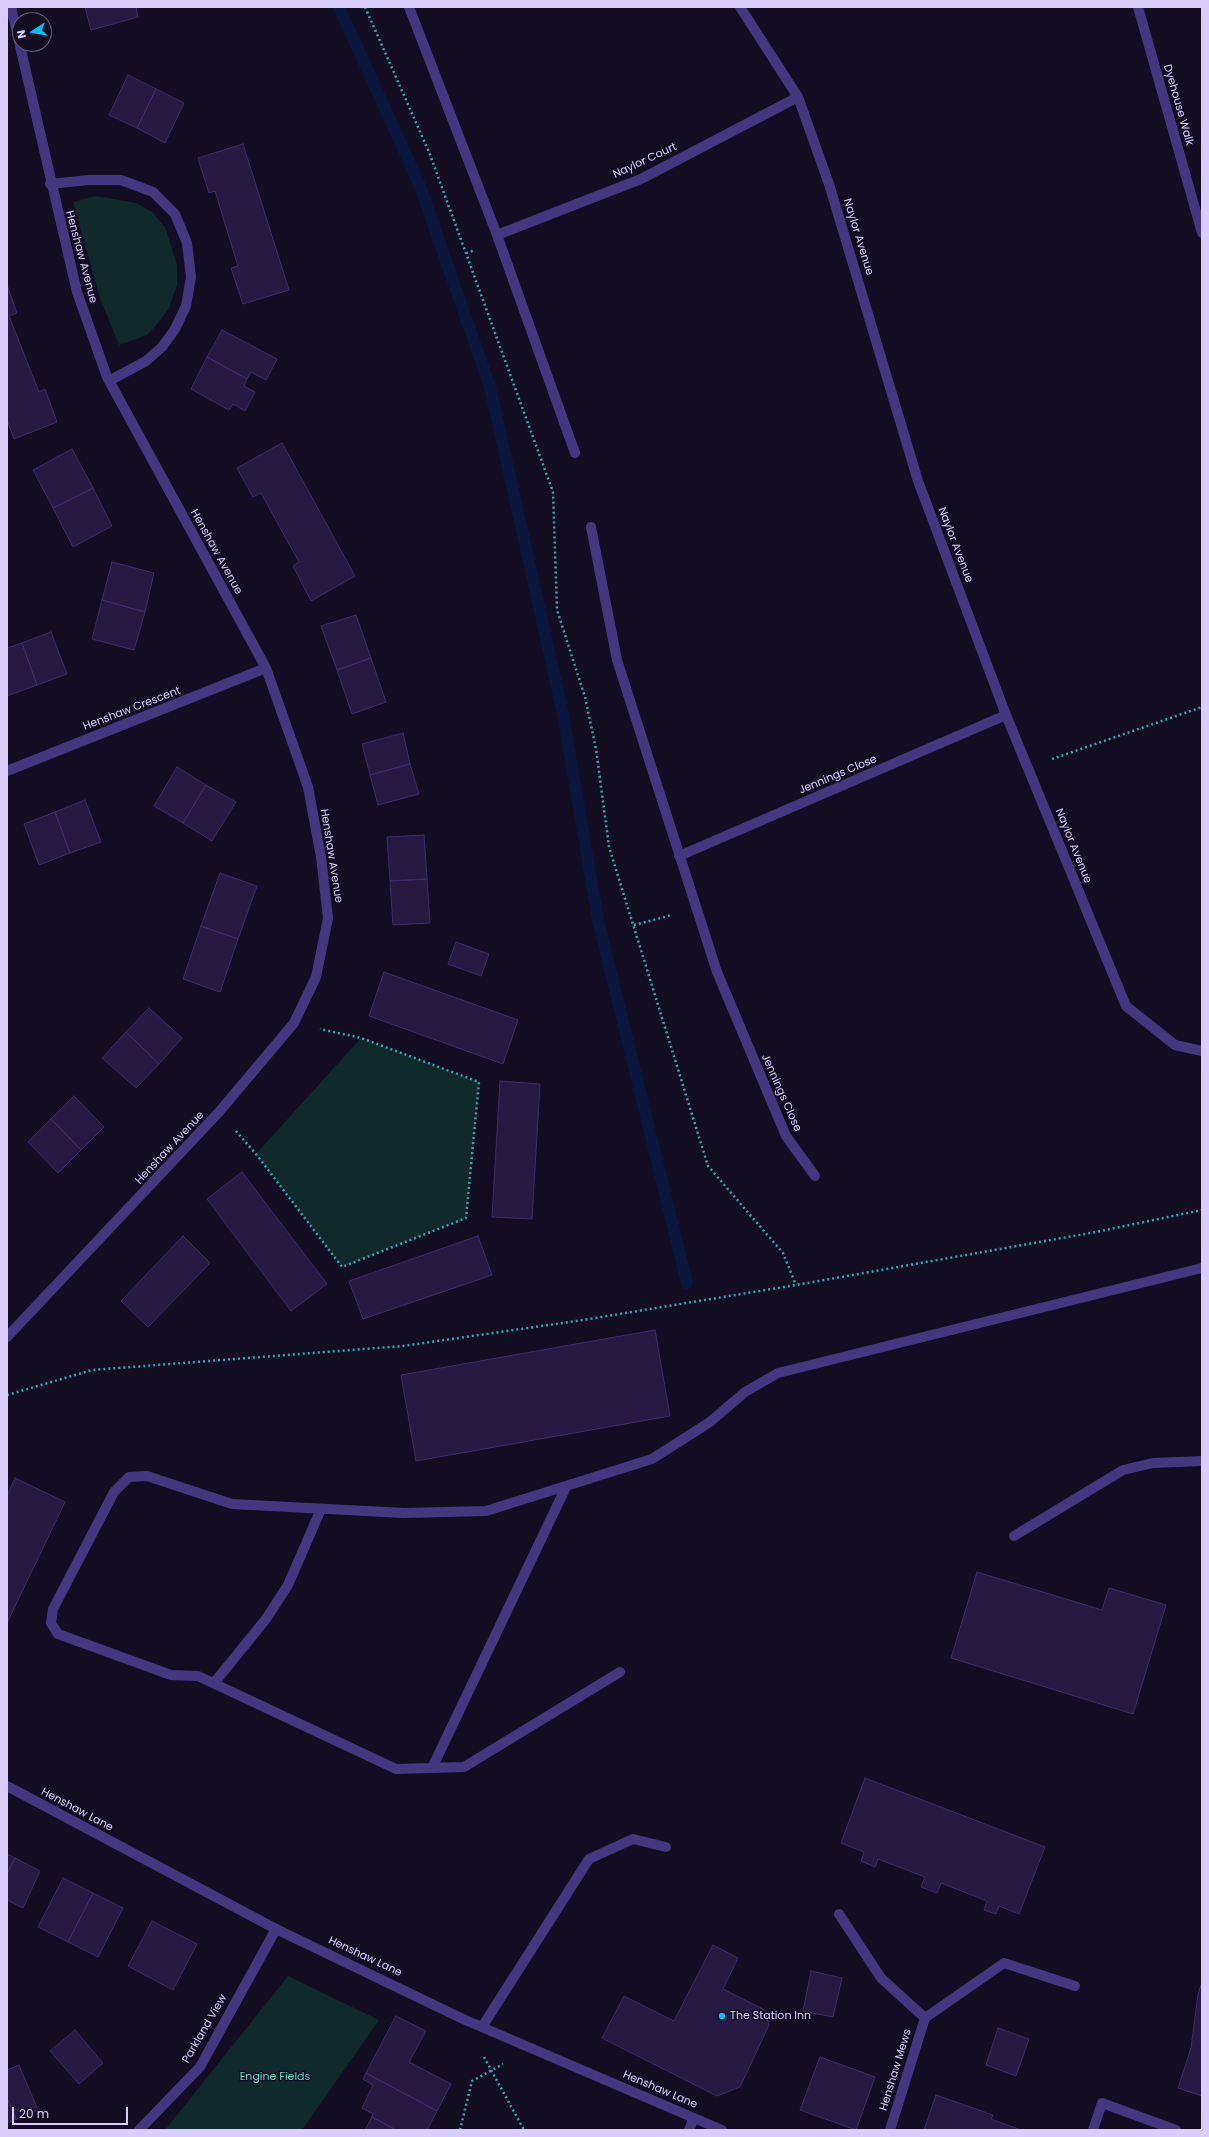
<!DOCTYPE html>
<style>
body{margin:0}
#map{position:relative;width:1209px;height:2137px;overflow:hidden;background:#130d21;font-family:Poppins,sans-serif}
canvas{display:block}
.frame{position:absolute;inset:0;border:8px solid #d9cdff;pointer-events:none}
.north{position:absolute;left:12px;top:12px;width:40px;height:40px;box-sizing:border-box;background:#130d21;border:1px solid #625a7a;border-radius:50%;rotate:258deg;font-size:11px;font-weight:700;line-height:16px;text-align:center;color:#d9cdff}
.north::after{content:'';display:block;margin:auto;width:14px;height:18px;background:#00c2f8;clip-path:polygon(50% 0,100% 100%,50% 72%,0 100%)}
.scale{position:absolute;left:12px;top:2107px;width:116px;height:18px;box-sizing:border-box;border:2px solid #d9cdff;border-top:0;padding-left:5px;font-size:12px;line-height:14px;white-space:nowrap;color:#d9cdff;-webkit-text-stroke:3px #130d21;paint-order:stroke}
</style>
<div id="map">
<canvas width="1209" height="2137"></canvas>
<div class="frame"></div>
<div class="north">N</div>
<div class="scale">20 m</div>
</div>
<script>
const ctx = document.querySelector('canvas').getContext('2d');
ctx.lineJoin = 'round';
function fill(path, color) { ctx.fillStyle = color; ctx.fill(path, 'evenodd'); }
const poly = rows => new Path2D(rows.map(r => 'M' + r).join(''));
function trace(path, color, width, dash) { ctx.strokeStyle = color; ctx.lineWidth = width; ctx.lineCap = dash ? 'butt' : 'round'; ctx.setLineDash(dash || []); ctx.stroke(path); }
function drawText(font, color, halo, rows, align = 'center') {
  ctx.font = font + ' Poppins,sans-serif'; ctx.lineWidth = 3; ctx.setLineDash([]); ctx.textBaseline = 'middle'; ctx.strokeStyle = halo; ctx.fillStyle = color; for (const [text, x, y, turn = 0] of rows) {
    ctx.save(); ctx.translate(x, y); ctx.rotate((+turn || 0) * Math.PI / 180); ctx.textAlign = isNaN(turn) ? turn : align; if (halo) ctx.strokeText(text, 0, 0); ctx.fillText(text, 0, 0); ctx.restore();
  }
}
const green = poly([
 [96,196,136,203,152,212,165,227,177,265,177,285,169,308,159,322,147,335,119,345,100,298,73,202],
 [361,1038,479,1082,466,1218,342,1267,256,1154],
 [288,1976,379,2020,302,2130,165,2130]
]);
const stream = poly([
 [339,7,420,186,490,387,563,714,598,920,687,1283]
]);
const building = poly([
 [85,7,136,7,138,17,91,30,85,7],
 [128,75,156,89,137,128,109,115,128,75],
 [156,89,184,103,165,143,137,128,156,89],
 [243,144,289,290,243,304,231,268,238,266,215,191,209,193,198,158,243,144],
 [7,285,17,313,9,316,39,392,45,389,57,422,14,439,7,420,7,285],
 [222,330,277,359,266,380,251,372,247,379,207,357,222,330],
 [207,357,247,379,244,386,255,392,245,411,233,404,229,410,191,389,207,357],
 [282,443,355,576,311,601,293,566,299,562,261,493,253,497,237,468,282,443],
 [72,449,93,488,53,508,33,470,72,449],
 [93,488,112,526,73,547,53,508,93,488],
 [112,562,154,573,145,612,102,600,112,562],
 [102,600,145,612,134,650,92,639,102,600],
 [356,615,371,658,337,670,321,626,356,615],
 [51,632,67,674,37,685,22,643,51,632],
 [22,643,37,685,7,696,7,648,22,643],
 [371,658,386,702,352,714,337,670,371,658],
 [403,733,410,764,370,775,362,744,403,733],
 [410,764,419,794,378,805,370,775,410,764],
 [177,767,206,785,183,823,154,806,177,767],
 [206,785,236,802,212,841,183,823,206,785],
 [85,800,101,842,70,853,55,812,85,800],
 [55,812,70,853,39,865,24,824,55,812],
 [424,835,427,879,390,881,387,837,424,835],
 [220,873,257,886,238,939,201,926,220,873],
 [427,879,430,923,393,925,390,881,427,879],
 [201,926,238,939,220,992,183,979,201,926],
 [456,942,489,954,481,976,448,964,456,942],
 [384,972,518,1020,503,1064,369,1016,384,972],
 [149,1008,182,1038,159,1064,126,1032,149,1008],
 [126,1032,159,1064,136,1088,102,1058,126,1032],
 [500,1081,540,1084,532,1219,492,1217,500,1081],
 [74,1096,104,1127,81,1150,51,1119,74,1096],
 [51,1119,81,1150,58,1173,28,1142,51,1119],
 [242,1172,327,1284,291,1311,207,1199,242,1172],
 [183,1236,210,1263,148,1327,121,1301,183,1236],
 [478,1236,492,1275,363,1319,349,1281,478,1236],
 [655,1330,670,1416,416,1461,401,1375,655,1330],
 [15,1478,65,1502,7,1623,7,1496,15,1478],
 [977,1572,1102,1610,1109,1588,1166,1605,1133,1714,951,1658,977,1572],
 [865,1778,1045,1847,1019,1914,999,1906,996,1914,984,1910,987,1901,941,1883,937,1893,921,1887,925,1877,878,1859,875,1867,861,1861,864,1852,841,1843,865,1778],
 [7,1854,15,1858,7,1874,7,1854],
 [15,1858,40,1871,23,1908,7,1900,7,1874,15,1858],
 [63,1878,93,1893,68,1942,38,1927,63,1878],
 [93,1893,123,1908,98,1957,68,1942,93,1893],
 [152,1921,197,1944,173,1990,128,1966,152,1921],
 [713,1945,738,1958,723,1989,765,2010,769,2025,740,2087,717,2096,602,2038,624,1996,674,2021,713,1945],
 [811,1971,842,1978,833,2017,803,2011,811,1971],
 [1202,1982,1202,2096,1178,2088,1191,2048,1198,1994,1202,1982],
 [396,2016,426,2031,409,2062,451,2084,437,2111,366,2073,396,2016],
 [998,2028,1029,2039,1016,2076,986,2065,998,2028],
 [75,2030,103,2063,79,2084,50,2051,75,2030],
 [820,2057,875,2077,856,2130,800,2110,820,2057],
 [19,2065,38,2110,16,2119,7,2098,7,2070,19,2065],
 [366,2073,437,2111,427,2130,396,2130,372,2117,373,2114,362,2108,373,2085,363,2079,366,2073],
 [936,2095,993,2115,991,2119,1021,2130,924,2130,936,2095],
 [7,2098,16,2119,7,2123,7,2098],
 [372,2117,396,2130,365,2130,372,2117]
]);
const path = poly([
 [365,7,429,152,553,492,557,610,585,697,596,749,609,847,708,1166,783,1253,796,1285],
 [466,253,475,250],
 [1052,759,1202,707],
 [634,925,672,915],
 [236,1131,256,1154,342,1267,466,1218,479,1082,361,1038,320,1029],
 [7,1395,92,1370,403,1346,583,1320,796,1285,1096,1232,1202,1210],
 [484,2057,524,2130],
 [460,2130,472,2081,503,2064]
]);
const service = poly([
 [1014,1536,1123,1470,1153,1463,1202,1461],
 [620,1672,464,1767,396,1769,198,1676,171,1675,58,1634,51,1623,53,1609,114,1492,129,1477,147,1476,232,1504,404,1513,486,1511,652,1459,710,1422,745,1392,778,1373,1202,1268],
 [214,1683,266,1619,288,1585,321,1509],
 [432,1768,566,1487],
 [839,1914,881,1978,925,2018,1004,1963,1075,1986],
 [482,2027,589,1859,633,1839,666,1847],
 [1093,2130,1102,2103,1176,2130]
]);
const minor = poly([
 [409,7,497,235,575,453],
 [740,7,798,97,829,184,918,481,1006,715,1126,1006,1175,1045,1202,1051],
 [1138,7,1202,233],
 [50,184,89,180,121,180,153,192,175,214,187,243,191,277,186,306,175,329,162,347,146,361,109,381],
 [497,235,641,179,798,97],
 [591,527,617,660,717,972,786,1136,815,1176],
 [7,771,266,668],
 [679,856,1006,715],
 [7,1337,219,1112,294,1023,316,977,328,918,321,857,308,787,266,668,107,377,77,292,11,7],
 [139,2130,200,2067,276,1929],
 [689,2130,694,2118],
 [890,2130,925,2018]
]);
const tertiary = poly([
 [7,1786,276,1929,463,2019,722,2130]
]);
const markers = [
 [722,2016,4,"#00c2f8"]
];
const streetNames = [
 ["Dyehouse Walk",1178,105,74],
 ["Naylor Court",645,161,-25],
 ["Naylor Avenue",858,237,73],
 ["Henshaw Avenue",81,257,75],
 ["Naylor Avenue",955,545,69],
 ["Henshaw Avenue",216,552,61],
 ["Henshaw Crescent",132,709,-21],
 ["Jennings Close",838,775,-23],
 ["Naylor Avenue",1073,846,68],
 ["Henshaw Avenue",331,856,81],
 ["Jennings Close",781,1093,66],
 ["Henshaw Avenue",170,1148,-47],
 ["Henshaw Lane",77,1810,28],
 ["Henshaw Lane",365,1957,25],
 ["Parkland View",205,2029,-60],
 ["Henshaw Mews",896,2070,-73],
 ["Henshaw Lane",660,2090,23]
];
const poiNames = [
 ["The Station Inn",730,2016]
];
const parkNames = [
 ["Engine Fields",275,2077]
];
fill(green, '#10292b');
trace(stream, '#09163e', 12);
fill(building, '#261942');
trace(building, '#402b6e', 1);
trace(path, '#2eabb2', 2.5, [2, 3]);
trace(service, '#433880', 10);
trace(minor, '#433880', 10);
trace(tertiary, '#433880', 10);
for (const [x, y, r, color] of markers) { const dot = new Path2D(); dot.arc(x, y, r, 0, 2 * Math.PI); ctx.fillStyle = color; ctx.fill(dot); trace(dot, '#130d21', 1.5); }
drawText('11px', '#d9cdff', '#130d21', streetNames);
drawText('11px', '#d9cdff', '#130d21', poiNames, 'left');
drawText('11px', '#59dfcd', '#130d21', parkNames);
</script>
